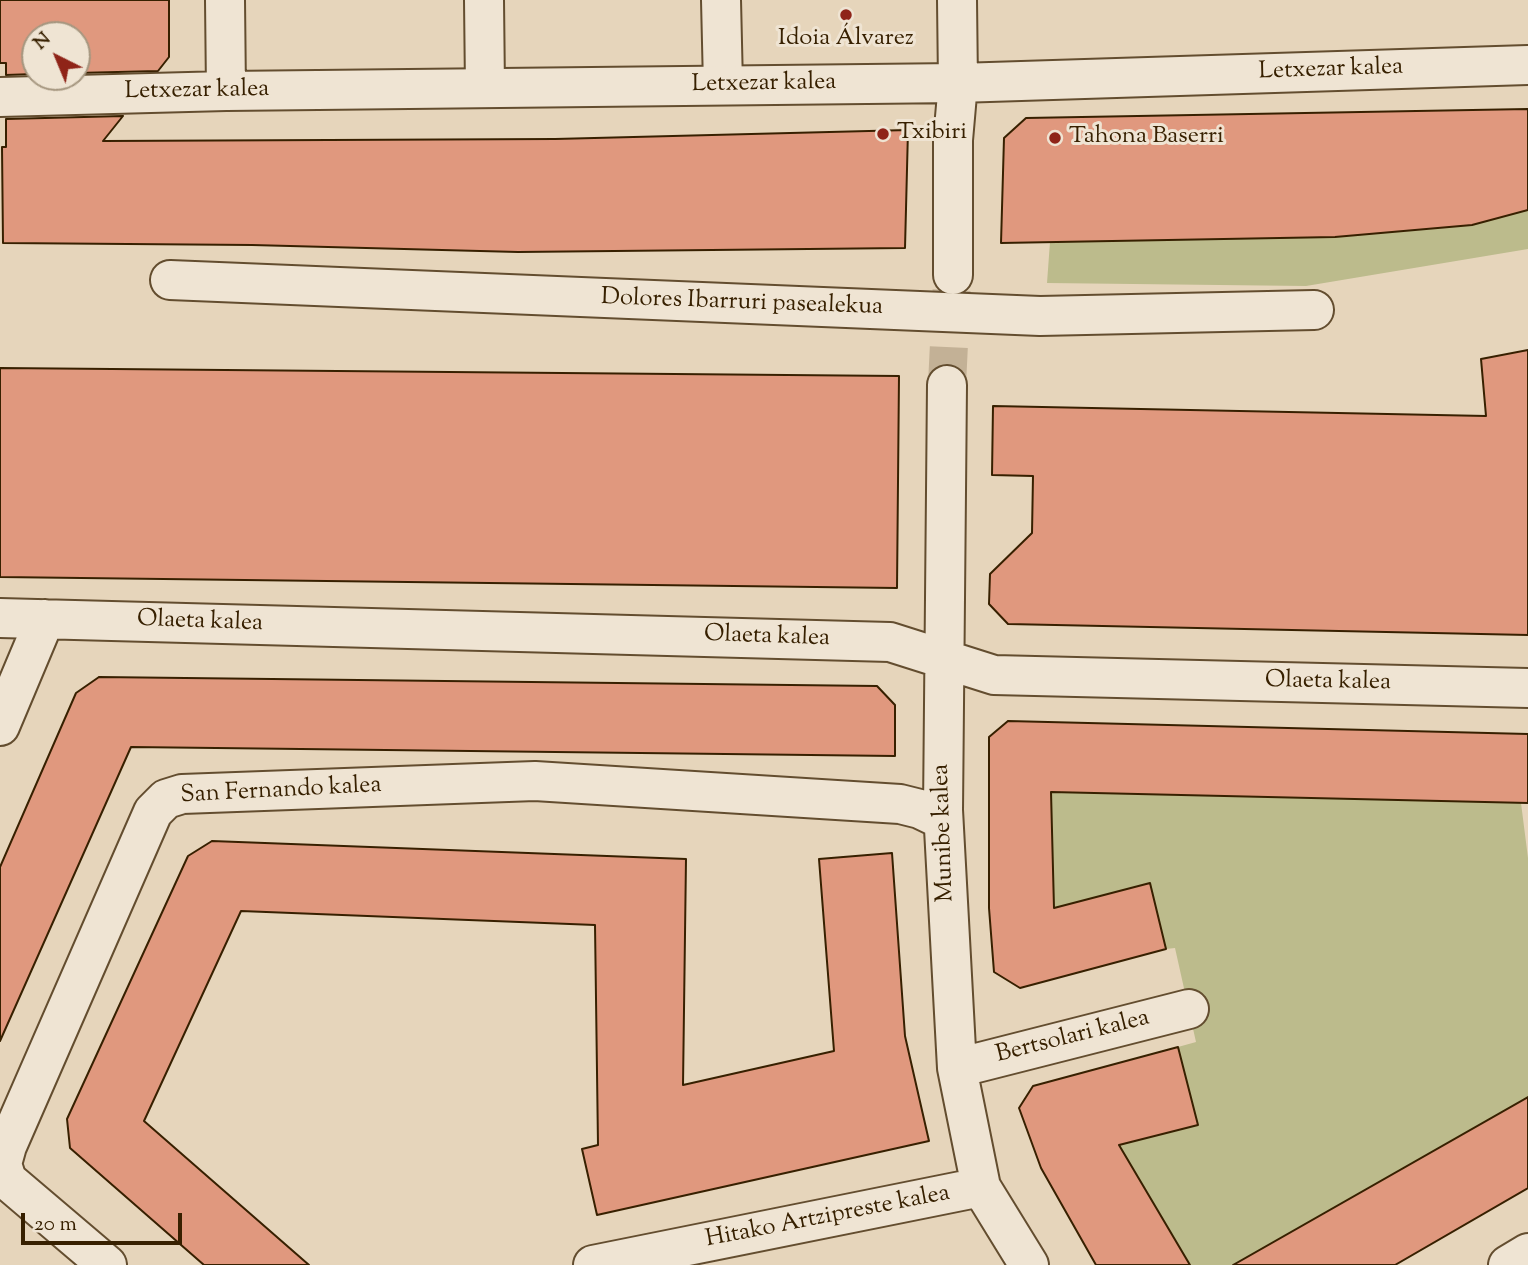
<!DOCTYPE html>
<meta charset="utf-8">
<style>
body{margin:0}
#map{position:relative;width:1528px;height:1265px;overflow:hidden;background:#e6d5bb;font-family:"Sorts Mill Goudy",serif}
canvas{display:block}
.north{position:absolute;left:21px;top:21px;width:70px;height:70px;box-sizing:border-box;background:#efe4d3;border:2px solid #a5967f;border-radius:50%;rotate:317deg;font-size:19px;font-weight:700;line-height:28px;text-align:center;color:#372000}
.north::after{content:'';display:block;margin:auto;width:24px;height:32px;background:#8f2418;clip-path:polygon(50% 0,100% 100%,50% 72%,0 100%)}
.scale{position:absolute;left:21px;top:1213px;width:161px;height:32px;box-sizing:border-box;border:4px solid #372000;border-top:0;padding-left:9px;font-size:21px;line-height:24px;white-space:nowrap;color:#372000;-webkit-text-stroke:5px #efe4d3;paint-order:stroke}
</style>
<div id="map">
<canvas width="1528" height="1265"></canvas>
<div class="north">N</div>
<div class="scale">20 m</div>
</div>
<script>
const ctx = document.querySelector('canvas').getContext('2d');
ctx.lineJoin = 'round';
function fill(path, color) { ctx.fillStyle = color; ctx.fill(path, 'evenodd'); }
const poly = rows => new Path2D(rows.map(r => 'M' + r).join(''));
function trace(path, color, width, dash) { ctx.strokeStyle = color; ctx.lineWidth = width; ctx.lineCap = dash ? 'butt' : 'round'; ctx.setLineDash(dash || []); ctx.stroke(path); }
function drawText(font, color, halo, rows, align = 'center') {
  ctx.font = font + ' "Sorts Mill Goudy",serif'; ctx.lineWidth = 6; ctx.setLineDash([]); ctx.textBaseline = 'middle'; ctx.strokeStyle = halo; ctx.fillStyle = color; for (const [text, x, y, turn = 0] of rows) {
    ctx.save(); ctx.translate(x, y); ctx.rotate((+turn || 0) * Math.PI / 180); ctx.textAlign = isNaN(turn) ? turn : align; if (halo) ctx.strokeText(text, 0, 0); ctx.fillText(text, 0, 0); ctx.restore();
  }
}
const green = poly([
 [1509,191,1514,214,1528,210,1528,249,1306,286,1047,283,1050,242,1336,237,1443,228],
 [1040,792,1521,803,1528,858,1528,1097,1233,1265,1190,1265,1104,1149,1198,1125,1178,1047,1196,1042,1175,948,1166,949,1149,883,1088,899,1054,913,1052,816,1039,816]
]);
const building = poly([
 [0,0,169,0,169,57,158,71,77,73,77,35,35,35,35,74,6,75,6,63,0,63,0,0],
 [1528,109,1528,210,1472,225,1335,237,1001,243,1004,138,1026,118,1528,109],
 [123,116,103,141,555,139,908,130,905,248,518,252,252,245,3,243,2,147,6,147,6,119,123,116],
 [1528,350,1528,635,1008,624,989,604,990,574,1032,533,1033,476,992,475,993,406,1486,416,1481,359,1528,350],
 [0,368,899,376,897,588,0,577,0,368],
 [99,677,877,686,895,705,895,756,131,747,0,1041,0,867,76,693,99,677],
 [1008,721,1528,734,1528,803,1051,792,1054,908,1150,883,1166,949,1020,988,994,972,989,908,989,737,1008,721],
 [212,841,686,859,683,1085,834,1051,819,859,892,853,905,1036,929,1141,597,1215,582,1149,598,1145,595,925,241,911,144,1121,309,1265,204,1265,70,1148,67,1119,188,856,212,841],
 [1178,1047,1198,1125,1119,1145,1190,1265,1096,1265,1041,1168,1019,1108,1033,1086,1178,1047],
 [1528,1097,1528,1188,1395,1265,1233,1265,1528,1097]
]);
const minorTunnel = poly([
 [947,385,952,281]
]);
const pedestrian = poly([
 [484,0,485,88],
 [721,0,723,85],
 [170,280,1040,316,1314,310]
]);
const minor = poly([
 [225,0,226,91],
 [0,97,226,91,958,83,1528,65],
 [953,275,953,140,958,83,957,0],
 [947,385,943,810,957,1068,981,1187,1029,1265],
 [0,618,890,642,994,675,1528,688],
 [0,726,45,619],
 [957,1068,1189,1009],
 [107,1265,7,1180,2,1164,7,1146,153,812,166,799,182,794,535,781,900,804,920,809,943,820],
 [593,1265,981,1187],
 [1508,1265,1528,1253]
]);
const markers = [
 [846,15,7,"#8f2418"],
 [883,134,7,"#8f2418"],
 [1055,138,7,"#8f2418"]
];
const poiNames = [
 ["Idoia Álvarez",846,40,"center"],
 ["Txibiri",897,134],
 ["Tahona Baserri",1069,138]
];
const streetNames = [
 ["Letxezar kalea",1331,71,-2],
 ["Letxezar kalea",764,85,-1],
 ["Letxezar kalea",197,92,-1],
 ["Dolores Ibarruri pasealekua",742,304,2],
 ["Olaeta kalea",200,623,2],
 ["Olaeta kalea",767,638,2],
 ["Olaeta kalea",1328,683,1],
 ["San Fernando kalea",281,792,-3],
 ["Munibe kalea",945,833,-92],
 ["Bertsolari kalea",1073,1038,-14],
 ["Hitako Artzipreste kalea",828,1218,-11]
];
fill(green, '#bcbb8c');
fill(building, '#e0987e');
trace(building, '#372000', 2);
trace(minorTunnel, '#c3b196', 38, [38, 19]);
trace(pedestrian, '#634d2f', 42);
trace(minor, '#634d2f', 42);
trace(pedestrian, '#efe4d3', 38);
trace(minor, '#efe4d3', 38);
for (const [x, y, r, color] of markers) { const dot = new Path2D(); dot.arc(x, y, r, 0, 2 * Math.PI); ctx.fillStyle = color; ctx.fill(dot); trace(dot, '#efe4d3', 2.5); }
drawText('24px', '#372000', '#efe4d3', poiNames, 'left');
drawText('24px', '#372000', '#efe4d3', streetNames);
</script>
